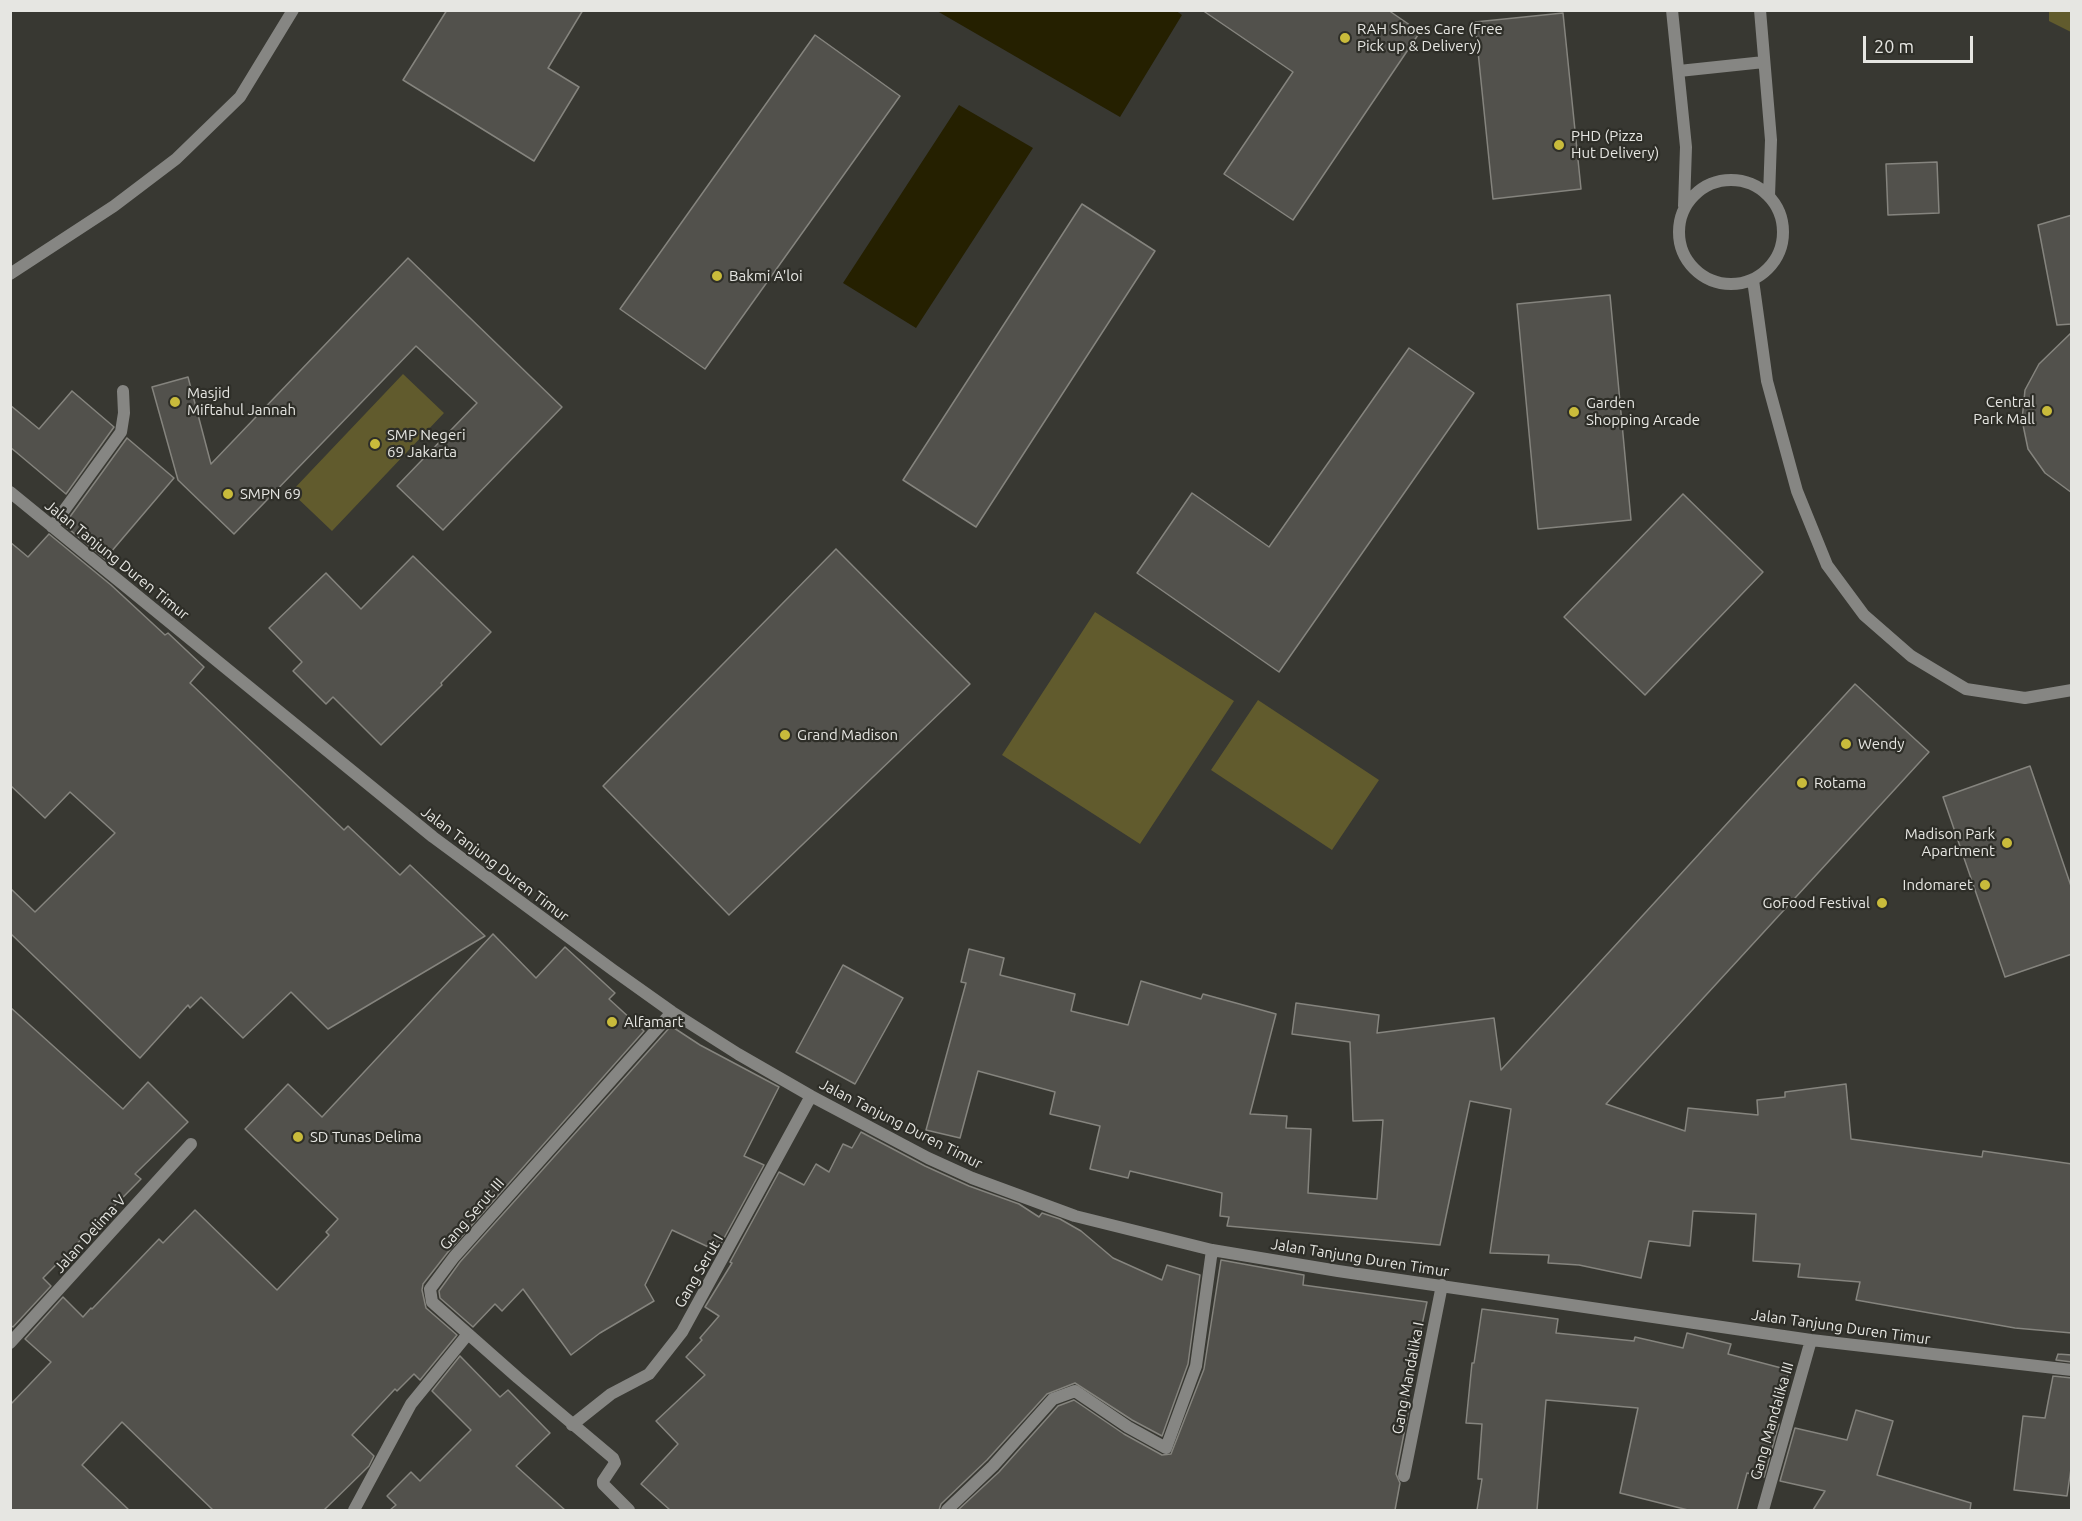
<!DOCTYPE html>
<style>
body{margin:0}
#map{position:relative;width:2082px;height:1521px;overflow:hidden;background:#383832;font-family:Ubuntu,sans-serif}
canvas{display:block}
.frame{position:absolute;inset:0;border:12px solid #e6e6e2;pointer-events:none}
.scale{position:absolute;left:1863px;top:36px;width:110px;height:27px;box-sizing:border-box;border:3px solid #e6e6e2;border-top:0;padding-left:8px;font-size:18px;line-height:21px;white-space:nowrap;color:#e6e6e2;-webkit-text-stroke:4px #2e2e28;paint-order:stroke}
</style>
<div id="map">
<canvas width="2082" height="1521"></canvas>
<div class="frame"></div>
<div class="scale">20 m</div>
</div>
<script>
const ctx = document.querySelector('canvas').getContext('2d');
ctx.lineJoin = 'round';
function fill(path, color) { ctx.fillStyle = color; ctx.fill(path, 'evenodd'); }
const poly = rows => new Path2D(rows.map(r => 'M' + r).join(''));
function trace(path, color, width, dash) { ctx.strokeStyle = color; ctx.lineWidth = width; ctx.lineCap = dash ? 'butt' : 'round'; ctx.setLineDash(dash || []); ctx.stroke(path); }
function drawText(font, color, halo, rows, align = 'center') {
  ctx.font = font + ' Ubuntu,sans-serif'; ctx.lineWidth = 4.5; ctx.setLineDash([]); ctx.textBaseline = 'middle'; ctx.strokeStyle = halo; ctx.fillStyle = color; for (const [text, x, y, turn = 0] of rows) {
    ctx.save(); ctx.translate(x, y); ctx.rotate((+turn || 0) * Math.PI / 180); ctx.textAlign = isNaN(turn) ? turn : align; if (halo) ctx.strokeText(text, 0, 0); ctx.fillText(text, 0, 0); ctx.restore();
  }
}
const green = poly([
 [2049,11,2071,11,2071,32,2049,21],
 [403,374,444,413,332,531,291,492],
 [1095,612,1234,701,1140,844,1002,755],
 [1258,700,1379,780,1332,850,1211,770]
]);
const water = poly([
 [1175,10,1182,15,1120,117,937,11],
 [959,105,1033,148,916,328,843,283]
]);
const building = poly([
 [447,10,583,10,548,68,579,87,534,161,403,80,447,10],
 [1202,10,1388,10,1420,32,1293,220,1224,174,1293,72,1202,10],
 [1563,13,1581,189,1493,199,1475,22,1563,13],
 [815,35,900,96,705,369,620,309,815,35],
 [1937,162,1939,213,1888,215,1886,164,1937,162],
 [1082,204,1155,251,976,527,903,480,1082,204],
 [2072,215,2072,324,2057,325,2038,225,2072,215],
 [408,258,562,407,443,530,397,486,477,403,416,346,234,534,178,480,152,387,188,377,211,464,408,258],
 [1610,295,1631,520,1538,529,1517,304,1610,295],
 [2072,332,2072,493,2045,473,2028,449,2022,420,2025,390,2039,364,2072,332],
 [1409,348,1474,393,1279,672,1137,573,1192,493,1269,547,1409,348],
 [72,391,114,427,66,494,10,447,10,405,39,429,72,391],
 [127,438,174,478,105,559,64,525,127,438],
 [1683,494,1763,572,1645,695,1564,617,1683,494],
 [49,534,111,585,165,635,168,633,204,667,190,683,344,830,348,826,400,875,410,865,485,936,328,1029,291,992,243,1038,201,997,190,1008,188,1005,140,1058,10,933,10,888,35,912,115,833,70,792,45,818,10,785,10,542,28,557,49,534],
 [836,549,970,684,729,915,603,786,836,549],
 [413,556,491,632,441,683,442,685,381,745,333,697,326,704,293,671,302,662,269,628,326,573,361,609,413,556],
 [1855,684,1929,752,1606,1104,1685,1131,1688,1108,1758,1115,1757,1100,1785,1097,1785,1092,1846,1084,1851,1139,1982,1157,1983,1151,2072,1164,2072,1333,2015,1328,1856,1300,1860,1282,1798,1277,1800,1264,1753,1261,1756,1214,1693,1211,1690,1246,1649,1241,1641,1278,1579,1265,1548,1263,1549,1255,1490,1253,1511,1109,1470,1101,1440,1245,1227,1226,1229,1217,1220,1216,1222,1193,1130,1171,1128,1178,1090,1169,1100,1126,1050,1114,1055,1092,978,1071,960,1138,926,1130,966,983,961,982,969,949,1004,958,1000,975,1075,994,1071,1011,1128,1025,1141,981,1201,999,1203,994,1276,1014,1250,1114,1287,1116,1286,1128,1311,1129,1308,1193,1377,1199,1383,1120,1353,1121,1350,1042,1292,1034,1296,1003,1379,1015,1377,1033,1494,1018,1501,1070,1855,684],
 [2030,766,2072,889,2072,954,2005,977,1943,797,2030,766],
 [493,934,536,978,565,947,615,993,609,999,644,1031,448,1252,423,1284,422,1290,426,1308,457,1335,420,1380,414,1374,397,1391,395,1389,352,1435,374,1456,369,1466,324,1510,213,1510,122,1422,82,1465,129,1510,10,1510,10,1405,51,1362,25,1339,63,1297,83,1317,91,1308,92,1309,159,1239,163,1243,195,1210,277,1290,329,1235,326,1232,338,1219,245,1129,288,1084,322,1117,493,934],
 [843,965,903,998,855,1084,796,1052,843,965],
 [10,1007,123,1109,148,1082,188,1122,135,1174,141,1179,43,1278,51,1286,13,1327,10,1325,10,1007],
 [671,1026,700,1045,779,1087,744,1156,764,1165,717,1251,672,1230,645,1285,654,1301,600,1333,571,1355,523,1289,502,1311,495,1304,473,1327,440,1298,439,1291,460,1262,671,1026],
 [861,1132,925,1166,969,1186,1019,1204,1039,1217,1042,1213,1060,1219,1081,1231,1113,1258,1162,1280,1167,1265,1200,1275,1188,1364,1162,1436,1132,1420,1075,1383,1047,1394,987,1460,941,1504,939,1510,670,1510,641,1484,678,1444,656,1421,705,1375,686,1357,702,1340,700,1338,719,1316,705,1307,732,1263,730,1262,779,1172,804,1185,816,1164,829,1172,843,1144,852,1148,861,1132],
 [1221,1260,1304,1275,1303,1285,1427,1302,1403,1412,1408,1413,1396,1474,1400,1483,1395,1510,958,1510,999,1472,1058,1406,1074,1400,1124,1434,1162,1455,1171,1454,1204,1369,1221,1260],
 [1482,1309,1558,1319,1556,1333,1634,1341,1635,1337,1683,1348,1687,1333,1731,1344,1728,1354,1789,1370,1775,1423,1779,1424,1764,1477,1747,1473,1737,1510,1688,1510,1620,1493,1638,1408,1546,1400,1537,1510,1477,1510,1482,1479,1478,1479,1482,1424,1466,1423,1472,1363,1474,1363,1482,1309],
 [2058,1354,2072,1355,2072,1362,2056,1360,2058,1354],
 [460,1356,500,1397,508,1390,550,1433,516,1466,565,1510,390,1510,396,1505,387,1496,411,1472,420,1481,471,1430,432,1391,460,1356],
 [2053,1376,2072,1378,2072,1462,2067,1496,2014,1490,2023,1416,2045,1418,2053,1376],
 [1856,1410,1893,1421,1877,1475,1971,1503,1970,1510,1813,1510,1825,1491,1780,1481,1795,1428,1847,1440,1856,1410]
]);
const street = poly([
 [1672,10,1686,147,1684,206],
 [1760,10,1771,140,1769,196],
 [1679,71,1764,62],
 '1679 232a52 52 0 1 1 104 0a52 52 0 1 1-104 0Z',
 [10,274,114,206,176,159,240,97,293,10],
 [1753,280,1767,381,1797,491,1827,565,1864,615,1911,656,1966,689,2025,698,2072,690],
 [10,492,433,837,613,970,672,1012,738,1054,811,1096,928,1158,972,1178,1075,1216,1212,1250,1338,1271,1811,1340,2072,1370],
 [52,527,121,432,124,413,123,391],
 [10,1343,191,1144],
 [572,1425,611,1394,649,1374,682,1332,811,1096],
 [1404,1476,1442,1285],
 [354,1510,411,1404,468,1334],
 [629,1510,603,1484,603,1481,615,1463,613,1458,518,1378,432,1302,430,1289,454,1257,672,1012],
 [947,1510,993,1466,1053,1399,1075,1391,1128,1427,1166,1448,1196,1366,1212,1250],
 [1763,1510,1811,1340]
]);
const markers = [
 [1345,38,6,"#c9bb3b"],
 [1559,145,6,"#c9bb3b"],
 [717,276,6,"#c9bb3b"],
 [175,402,6,"#c9bb3b"],
 [2047,411,6,"#c9bb3b"],
 [1574,412,6,"#c9bb3b"],
 [375,444,6,"#c9bb3b"],
 [228,494,6,"#c9bb3b"],
 [785,735,6,"#c9bb3b"],
 [1846,744,6,"#c9bb3b"],
 [1802,783,6,"#c9bb3b"],
 [2007,843,6,"#c9bb3b"],
 [1985,885,6,"#c9bb3b"],
 [1882,903,6,"#c9bb3b"],
 [612,1022,6,"#c9bb3b"],
 [298,1137,6,"#c9bb3b"]
];
const poiNames = [
 ["RAH Shoes Care (Free",1357,29],
 ["Pick up & Delivery)",1357,46],
 ["PHD (Pizza",1571,136],
 ["Hut Delivery)",1571,153],
 ["Bakmi A'loi",729,276],
 ["Masjid",187,393],
 ["Miftahul Jannah",187,410],
 ["Central",2035,402,"right"],
 ["Park Mall",2035,419,"right"],
 ["Garden",1586,403],
 ["Shopping Arcade",1586,420],
 ["SMP Negeri",387,435],
 ["69 Jakarta",387,452],
 ["SMPN 69",240,494],
 ["Grand Madison",797,735],
 ["Wendy",1858,744],
 ["Rotama",1814,783],
 ["Madison Park",1995,834,"right"],
 ["Apartment",1995,851,"right"],
 ["Indomaret",1973,885,"right"],
 ["GoFood Festival",1870,903,"right"],
 ["Alfamart",624,1022],
 ["SD Tunas Delima",310,1137]
];
const streetNames = [
 ["Jalan Tanjung Duren Timur",117,560,39],
 ["Jalan Tanjung Duren Timur",495,864,37],
 ["Jalan Tanjung Duren Timur",901,1124,27],
 ["Gang Serut III",472,1214,-49],
 ["Jalan Delima V",90,1234,-48],
 ["Jalan Tanjung Duren Timur",1360,1258,9],
 ["Gang Serut I",699,1271,-60],
 ["Jalan Tanjung Duren Timur",1841,1327,8],
 ["Gang Mandalika I",1408,1378,-79],
 ["Gang Mandalika III",1772,1421,-74]
];
fill(green, '#615b2d');
fill(water, '#252000');
fill(building, '#52514c');
trace(building, '#85847e', 1.5);
trace(street, '#868683', 12);
for (const [x, y, r, color] of markers) { const dot = new Path2D(); dot.arc(x, y, r, 0, 2 * Math.PI); ctx.fillStyle = color; ctx.fill(dot); trace(dot, '#2e2e28', 2); }
drawText('15px', '#e6e6e2', '#2e2e28', poiNames, 'left');
drawText('15px', '#e6e6e2', '#2e2e28', streetNames);
</script>
